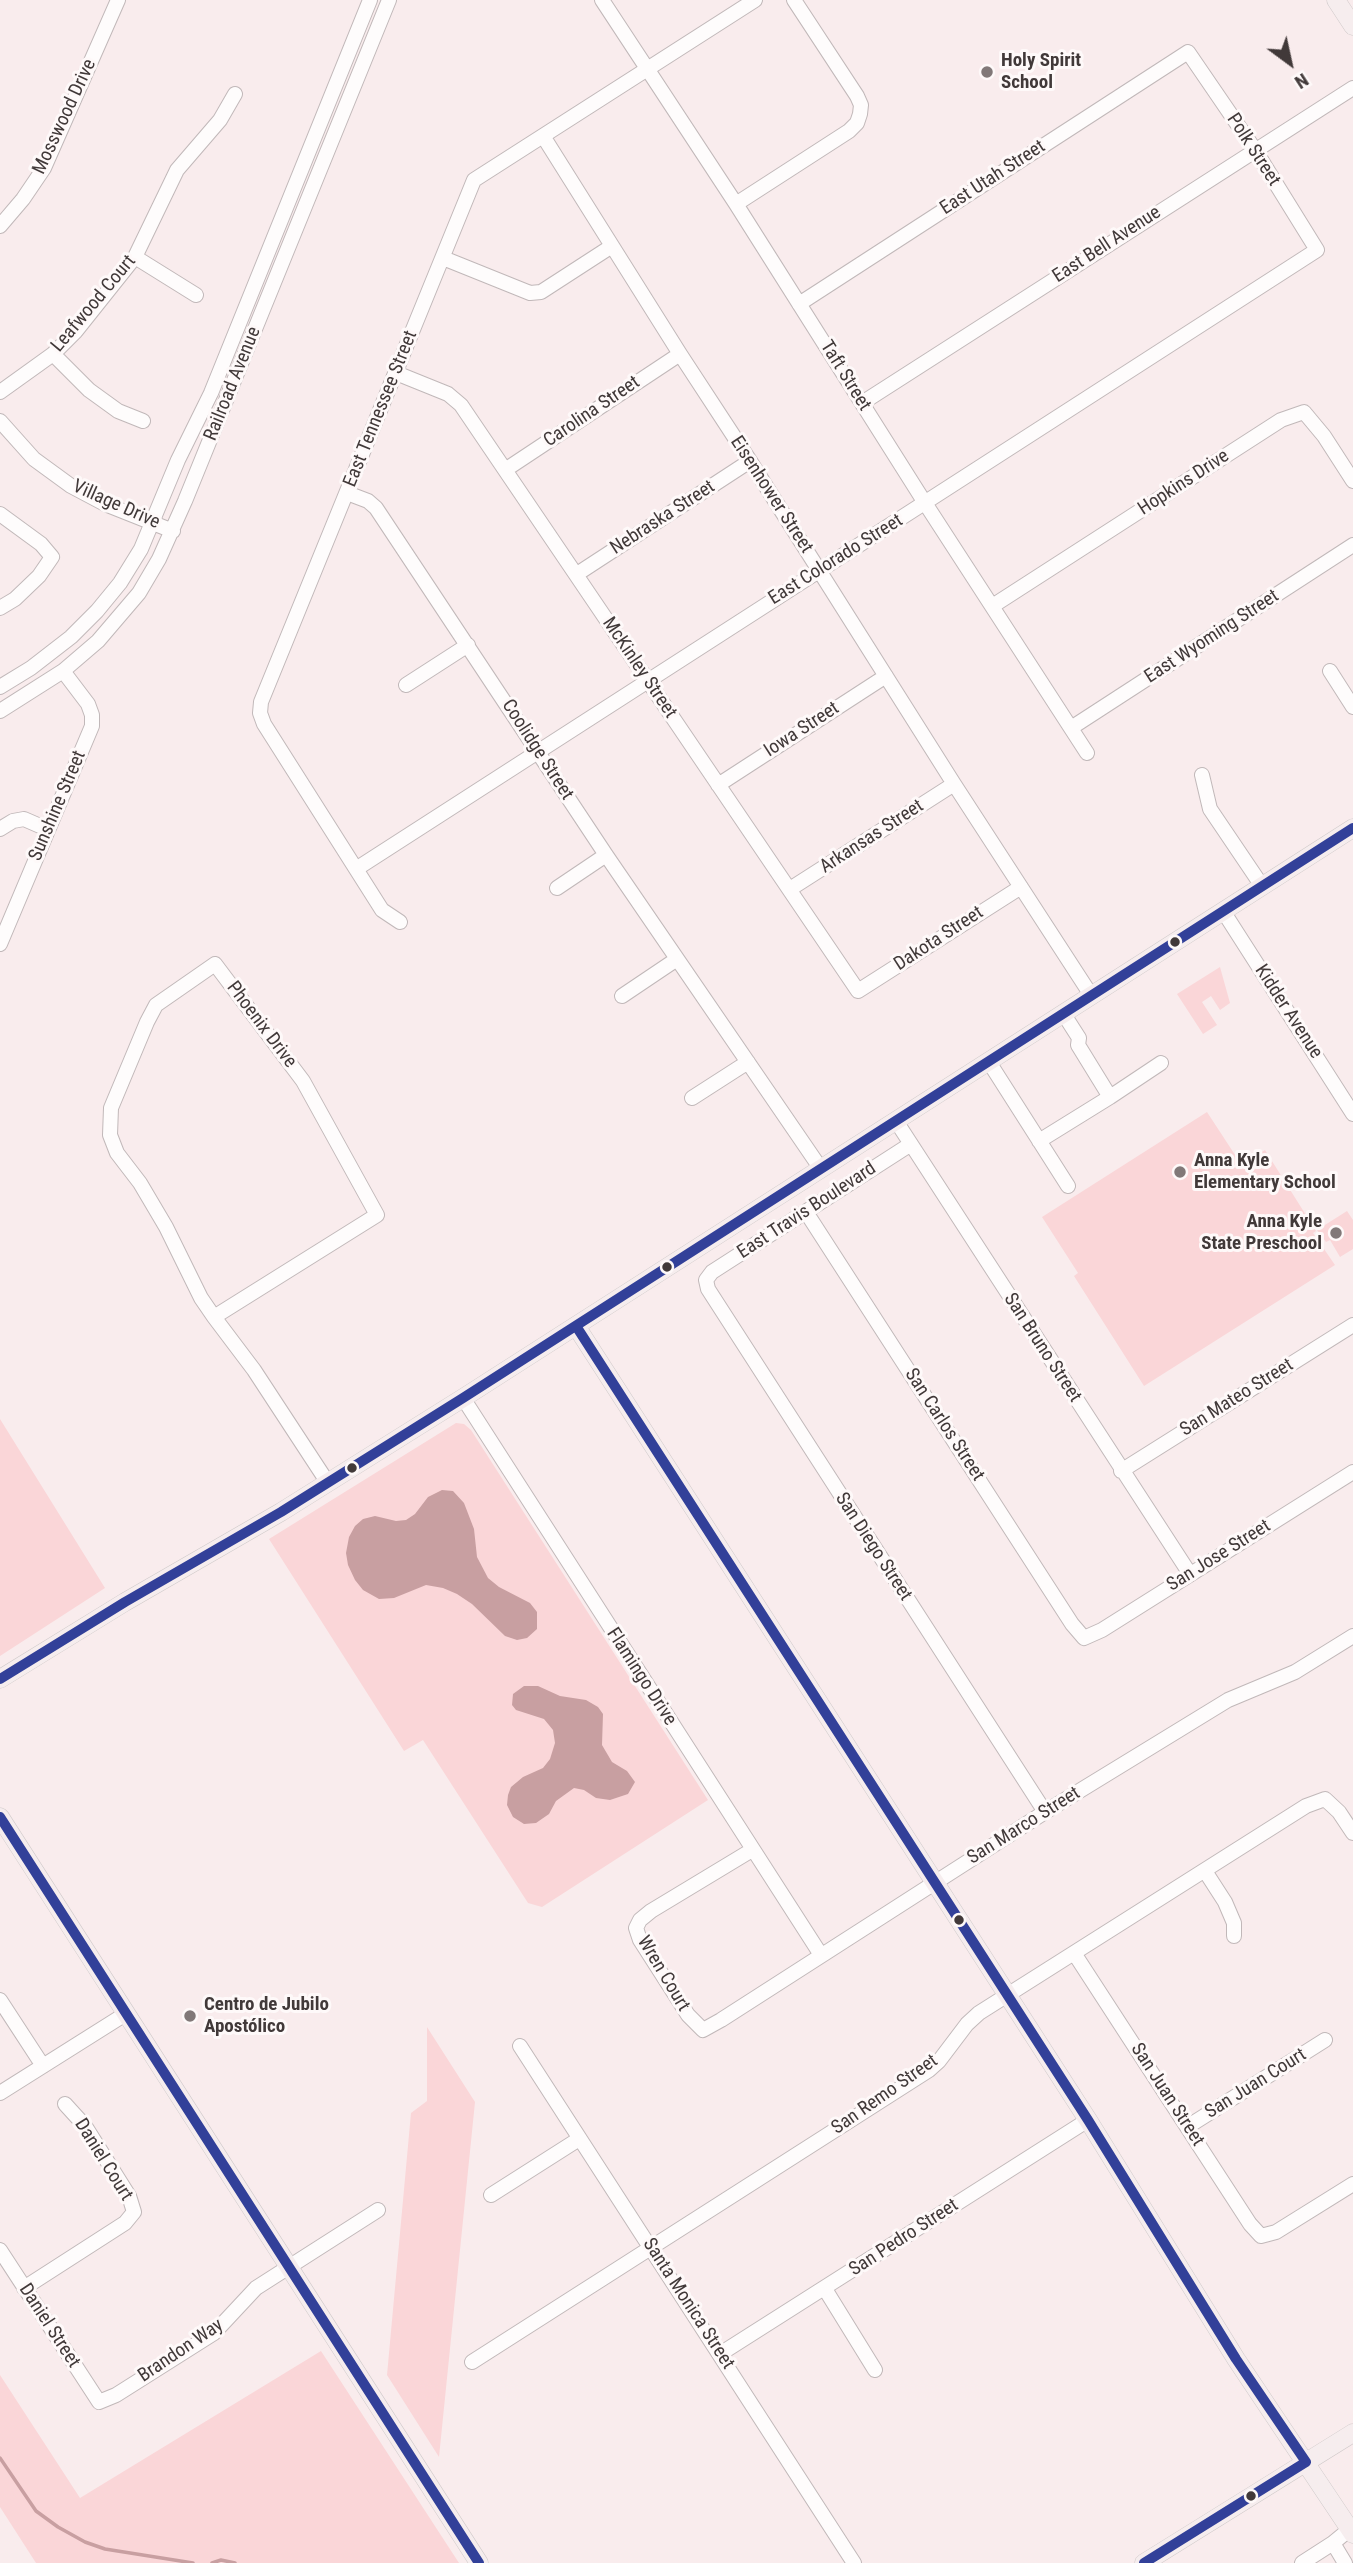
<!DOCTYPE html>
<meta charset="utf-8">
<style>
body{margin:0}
#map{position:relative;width:1353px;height:2563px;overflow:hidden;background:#f9eced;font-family:"Roboto Condensed",sans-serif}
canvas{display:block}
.north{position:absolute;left:1255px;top:28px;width:70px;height:70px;-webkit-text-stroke:5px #fef9f9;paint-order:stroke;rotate:147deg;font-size:19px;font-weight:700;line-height:28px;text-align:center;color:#413939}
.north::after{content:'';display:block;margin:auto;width:24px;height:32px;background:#413939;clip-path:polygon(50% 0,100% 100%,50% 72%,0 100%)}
</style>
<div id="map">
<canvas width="1353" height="2563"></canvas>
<div class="north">N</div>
</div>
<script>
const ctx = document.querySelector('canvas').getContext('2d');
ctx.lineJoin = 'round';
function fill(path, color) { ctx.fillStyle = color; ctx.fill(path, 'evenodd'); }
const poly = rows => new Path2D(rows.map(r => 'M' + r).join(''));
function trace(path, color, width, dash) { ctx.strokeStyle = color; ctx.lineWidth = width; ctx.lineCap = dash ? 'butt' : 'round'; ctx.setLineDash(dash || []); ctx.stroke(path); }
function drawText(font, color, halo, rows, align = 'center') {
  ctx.font = font + ' "Roboto Condensed",sans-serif'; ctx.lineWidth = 6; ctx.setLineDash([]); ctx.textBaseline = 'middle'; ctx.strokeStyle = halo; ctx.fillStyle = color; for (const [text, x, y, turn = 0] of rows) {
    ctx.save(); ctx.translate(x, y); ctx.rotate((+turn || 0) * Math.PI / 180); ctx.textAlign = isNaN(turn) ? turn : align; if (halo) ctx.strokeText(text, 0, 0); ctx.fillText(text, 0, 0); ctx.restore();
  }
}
const green = poly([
 [1220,967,1230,1003,1220,1010,1211,996,1202,1002,1217,1025,1203,1034,1177,994],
 [1207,1112,1241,1164,1265,1150,1316,1231,1313,1233,1335,1265,1144,1386,1074,1276,1078,1273,1042,1217],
 [1347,1211,1353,1220,1353,1249,1340,1257,1330,1240,1326,1242,1317,1230],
 [0,1419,105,1588,0,1656],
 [456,1423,464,1424,471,1430,708,1800,542,1907,528,1903,423,1740,404,1751,269,1539],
 [427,2027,475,2102,439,2457,387,2375,411,2113,427,2101],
 [321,2351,459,2563,36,2563,0,2507,0,2375,80,2498]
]);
const water = poly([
 [442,1490,453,1491,464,1503,474,1529,477,1557,488,1578,499,1587,530,1603,537,1612,537,1629,527,1638,517,1640,505,1636,472,1604,457,1594,443,1588,426,1585,394,1598,379,1599,363,1590,355,1580,348,1565,346,1553,349,1537,355,1526,363,1519,375,1516,396,1521,406,1520,415,1514,428,1497],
 [524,1686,538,1686,560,1696,586,1700,598,1707,603,1714,602,1745,612,1762,627,1771,635,1782,628,1794,610,1800,596,1798,584,1790,574,1788,556,1801,549,1814,536,1823,524,1824,513,1817,507,1805,508,1795,511,1787,523,1777,543,1768,550,1759,555,1743,553,1730,544,1719,516,1710,512,1705,513,1694]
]);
const stream = poly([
 [0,2458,36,2511,58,2527,85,2542,105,2549,193,2563],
 [212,2563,221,2560,235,2563]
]);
const minor = poly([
 [602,0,736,204,925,503,1087,753],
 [543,136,680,354,750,461,954,784,1091,995],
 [736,204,849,131,857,123,860,114,861,105,857,96,794,0],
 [0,226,23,199,44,168,118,0],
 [135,257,196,295],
 [443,258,530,293,541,292,612,246],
 [53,354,89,390,118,411,143,421],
 [396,373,448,394,461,405,858,991,1021,887],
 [0,392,53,354,76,331,135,257,177,170,220,120,235,94],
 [862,403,1353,88],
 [0,421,34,459,71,486,105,504,173,531],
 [505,470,680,354],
 [347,493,368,501,376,508,606,855,821,1169],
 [0,514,41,544,52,557,39,576,15,599,0,608],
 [577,574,750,461],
 [994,605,1281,420,1304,412,1324,436,1353,481],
 [1330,671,1353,707],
 [406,685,468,645],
 [0,687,31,668,71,637,97,611,120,583,141,549,178,460,211,393,370,0],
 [0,711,63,671,98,641,139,593,159,559,185,501,389,0],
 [1071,728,1353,545],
 [1202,775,1210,809,1262,886],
 [718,785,886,676],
 [0,829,13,821,24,819,47,829],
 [356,869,1317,250,1255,150,1188,52,799,304],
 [557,888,606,855],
 [790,889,954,784],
 [1223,911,1353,1114],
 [400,922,382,910,264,724,260,713,261,702,474,180,755,0],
 [0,944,92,726,92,715,88,704,63,671],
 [622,996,677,959],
 [989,1062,1068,1186],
 [1110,1097,1161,1063],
 [692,1098,748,1062],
 [896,1121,1190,1574],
 [1039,1141,1110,1097,1078,1045,1079,1038,1063,1013],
 [911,1144,712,1272,706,1280,708,1289,1045,1812],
 [806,1212,1072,1624,1084,1638,1102,1630,1353,1472],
 [214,1317,377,1215,303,1081,215,964,156,1005,147,1022,111,1108,110,1135,117,1153,140,1183,166,1227,201,1298,214,1317,254,1370,328,1483],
 [463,1398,821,1955],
 [1121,1471,1353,1325],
 [752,1850,651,1911,640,1920,636,1928,640,1940,688,2015,703,2030,721,2020,1045,1812,1228,1700,1295,1672,1353,1636],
 [1205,1871,1225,1902,1234,1923,1234,1936],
 [1074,1953,1250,2224,1261,2236,1276,2232,1353,2184],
 [0,2000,43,2066],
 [520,2046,854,2563],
 [0,2093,127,2013],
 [1187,2127,1325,2040],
 [491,2195,579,2139],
 [0,2250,99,2402,116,2395,214,2333,256,2288,378,2210],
 [24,2288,125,2223,134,2212,129,2196,85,2126,65,2104],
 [825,2289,875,2370],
 [720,2354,1088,2120],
 [472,2362,929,2070,939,2061,967,2024,979,2013,1306,1806,1325,1799,1339,1812,1353,1833],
 [1333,2543,1345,2563],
 [1302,2563,1333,2543,1350,2529]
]);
const major = poly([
 [1336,0,1353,26],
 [576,1326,1088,2120,1236,2359,1353,2534],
 [0,1679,125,1602,281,1512,463,1398,1353,828],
 [0,1817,479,2563],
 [1144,2563,1353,2433]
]);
const bus1 = poly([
 [576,1326,1088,2120,1236,2359,1306,2462,1144,2563],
 [0,1679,125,1602,281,1512,463,1398,1353,828],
 [0,1817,479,2563]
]);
const markers = [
 [987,72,7,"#817878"],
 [1175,942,6,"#413939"],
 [1180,1172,7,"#817878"],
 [1336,1233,7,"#817878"],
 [667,1267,6,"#413939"],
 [352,1468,6,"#413939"],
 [959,1920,6,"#413939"],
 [190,2016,7,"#817878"],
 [1251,2496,6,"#413939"]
];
const poiNames = [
 ["Holy Spirit",1001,61],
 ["School",1001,83],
 ["Anna Kyle",1194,1161],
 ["Elementary School",1194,1183],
 ["Anna Kyle",1322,1222,"right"],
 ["State Preschool",1322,1244,"right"],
 ["Centro de Jubilo",204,2005],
 ["Apostólico",204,2027]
];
const streetNames = [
 ["Mosswood Drive",65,117,-65],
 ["Polk Street",1253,150,57],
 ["East Utah Street",993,178,-33],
 ["East Bell Avenue",1107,245,-33],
 ["Leafwood Court",94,304,-50],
 ["Taft Street",845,376,58],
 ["Railroad Avenue",233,384,-68],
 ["East Tennessee Street",381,409,-68],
 ["Carolina Street",592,412,-34],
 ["Hopkins Drive",1184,483,-33],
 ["Eisenhower Street",771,495,57],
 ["Village Drive",116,505,24],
 ["Nebraska Street",663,518,-33],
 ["East Colorado Street",836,560,-32],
 ["East Wyoming Street",1212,637,-33],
 ["McKinley Street",639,668,56],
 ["Iowa Street",802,730,-33],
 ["Coolidge Street",537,750,57],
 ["Sunshine Street",58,806,-67],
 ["Arkansas Street",872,837,-33],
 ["Dakota Street",939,939,-33],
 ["Kidder Avenue",1288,1012,57],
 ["Phoenix Drive",261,1025,53],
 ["East Travis Boulevard",807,1211,-33],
 ["San Bruno Street",1042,1348,57],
 ["San Mateo Street",1237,1398,-32],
 ["San Carlos Street",944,1425,57],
 ["San Diego Street",873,1547,57],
 ["San Jose Street",1219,1556,-32],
 ["Flamingo Drive",641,1677,57],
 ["San Marco Street",1024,1826,-32],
 ["Wren Court",663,1974,59],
 ["San Juan Court",1256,2084,-32],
 ["San Remo Street",885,2095,-35],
 ["San Juan Street",1167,2095,57],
 ["Daniel Court",103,2160,58],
 ["San Pedro Street",904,2238,-33],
 ["Santa Monica Street",688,2304,57],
 ["Daniel Street",49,2326,57],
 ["Brandon Way",181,2351,-34]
];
fill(green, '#fad6d8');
fill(water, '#c89fa1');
trace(stream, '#c89fa1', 3.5);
trace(minor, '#c1b8b9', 16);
trace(major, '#cfc9c9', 19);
trace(minor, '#fefcfc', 14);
trace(major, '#f6edee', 18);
trace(bus1, '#324099', 10);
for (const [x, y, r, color] of markers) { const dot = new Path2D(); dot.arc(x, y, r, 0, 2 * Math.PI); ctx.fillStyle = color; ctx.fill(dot); trace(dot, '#fef9f9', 2.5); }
drawText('bold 19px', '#413939', '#fef9f9', poiNames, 'left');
drawText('19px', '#413939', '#fef9f9', streetNames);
</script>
